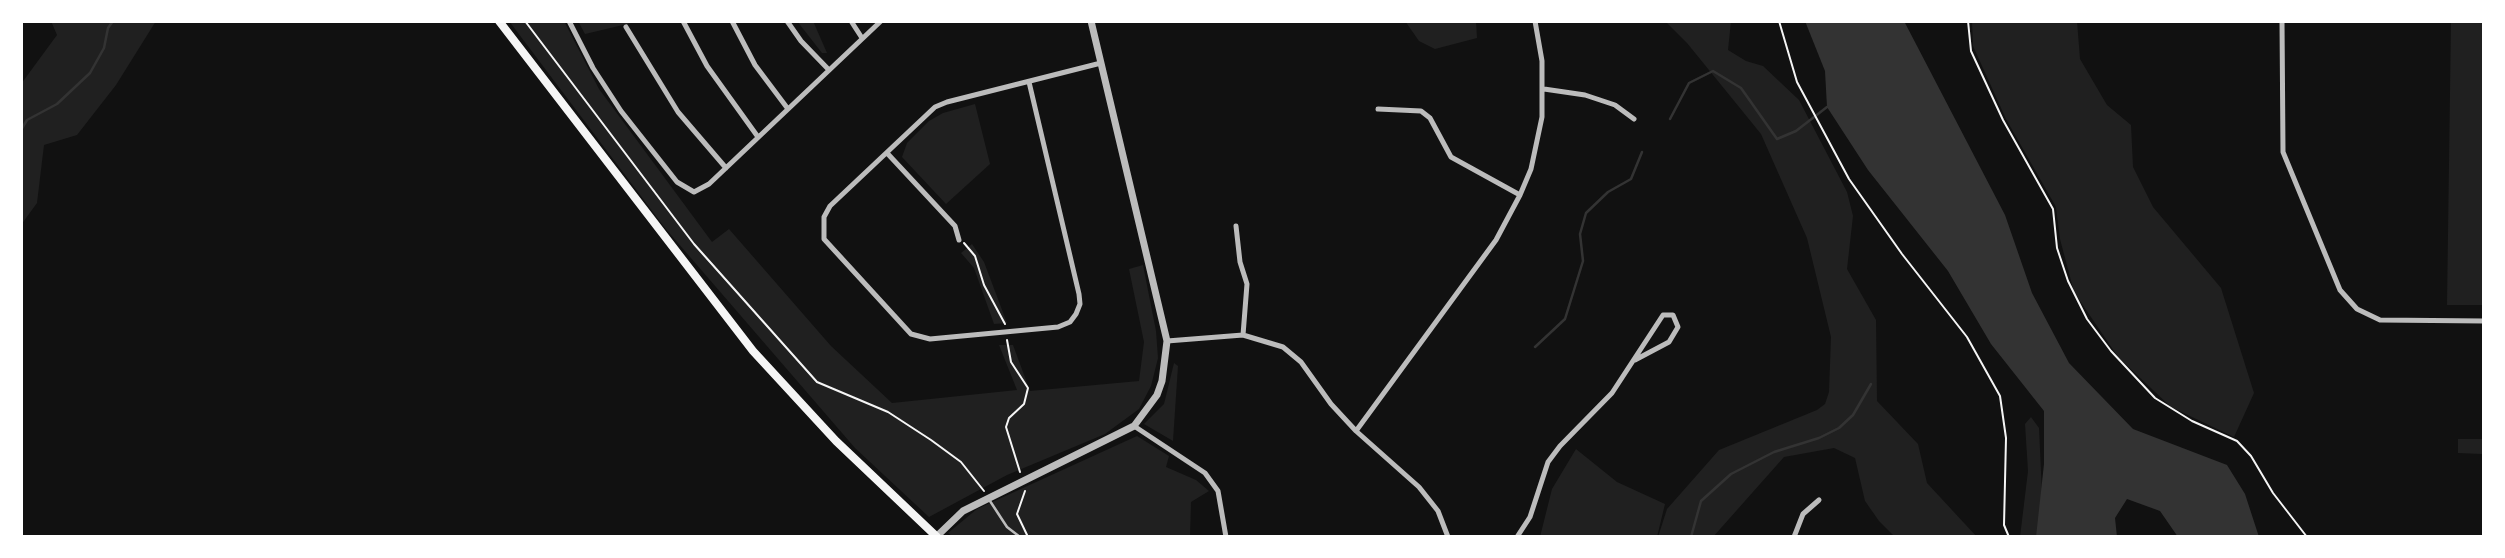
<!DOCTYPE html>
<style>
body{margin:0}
#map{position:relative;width:2505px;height:558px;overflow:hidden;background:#111;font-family:Manrope,sans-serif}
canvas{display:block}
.frame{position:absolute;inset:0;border:23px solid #fff;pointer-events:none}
</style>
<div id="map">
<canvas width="2505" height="558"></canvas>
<div class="frame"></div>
</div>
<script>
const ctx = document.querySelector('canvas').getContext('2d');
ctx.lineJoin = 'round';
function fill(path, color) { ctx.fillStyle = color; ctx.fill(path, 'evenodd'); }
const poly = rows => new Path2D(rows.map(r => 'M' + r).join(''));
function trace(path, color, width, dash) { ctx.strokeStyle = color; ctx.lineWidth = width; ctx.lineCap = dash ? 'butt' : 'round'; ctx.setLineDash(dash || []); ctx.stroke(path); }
const green = poly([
 [51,21,156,21,116,85,77,135,44,145,37,203,21,225,21,84,57,35],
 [509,21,564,21,599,89,712,242,729,229,831,346,892,403,1017,390,999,345,1013,345,1030,391,1139,381,1144,342,1129,269,1143,265,1156,331,1158,358,1151,386,1139,409,1105,434,1007,475,929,517,855,448,665,228],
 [578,21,640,21,585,34],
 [797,21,813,21,827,53,822,53],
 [1405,21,1476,21,1477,38,1435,49,1419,41],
 [1665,21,1731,21,1728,50,1746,61,1763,66,1799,100,1847,192,1853,216,1847,269,1876,320,1877,401,1918,444,1927,483,1977,537,1895,537,1879,521,1865,501,1855,458,1834,448,1784,457,1713,537,1658,537,1667,509,1719,450,1817,410,1825,404,1829,392,1831,337,1807,238,1761,134,1687,43],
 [1972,21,2077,21,2080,59,2107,105,2131,125,2133,167,2153,207,2221,288,2254,393,2234,437,2171,407,2118,357,2074,292,2060,239,2056,207,2006,119,1973,46],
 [2451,21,2484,21,2484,305,2447,305],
 [975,104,990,164,946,204,902,157,907,143,929,121,943,113],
 [972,244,984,262,1007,323,994,324,974,268,961,253],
 [1174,363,1178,366,1173,441,1144,424,1164,404],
 [2031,417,2039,428,2044,537,2020,537,2028,471,2025,424],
 [1137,436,1169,456,1166,467,1196,480,1209,491,1191,502,1190,537,953,537,948,533,977,509],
 [2458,439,2482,439,2482,454,2458,453],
 [1576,449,1617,482,1665,504,1657,537,1540,537,1552,489]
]);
const water = poly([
 [1805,21,1904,21,2005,215,2032,293,2069,363,2133,429,2227,465,2245,494,2259,537,2178,537,2160,511,2127,499,2115,518,2117,537,2036,537,2044,464,2044,411,1991,344,1948,271,1868,170,1827,107,1825,71]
]);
const stream = poly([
 [1670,119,1689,83,1713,71,1741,88,1777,139,1796,131,1827,107],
 [21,130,27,120,57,104,90,73,104,48,108,28,113,21],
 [1535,347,1565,319,1583,261,1580,234,1586,213,1608,192,1631,179,1642,152],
 [1691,537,1701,501,1731,474,1774,452,1819,438,1839,428,1853,415,1871,384]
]);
const path = poly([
 [525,21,694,244,817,382,888,412,931,440,961,462,984,491],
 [1779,21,1797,82,1849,179,1902,254,1967,337,2000,396,2006,438,2004,525,2009,537],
 [1968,21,1971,51,2003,120,2053,209,2057,248,2068,281,2087,319,2111,351,2155,398,2192,421,2237,441,2251,456,2273,493,2307,537],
 [964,243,975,256,984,285,1005,324],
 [1007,340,1011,362,1028,388,1024,404,1009,418,1006,427,1020,472],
 [1025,491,1017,514,1028,537]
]);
const service = poly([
 [990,501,1007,527,1020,537]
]);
const minor = poly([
 [569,21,593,68,621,111,677,182,694,192,709,184,881,21],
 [683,21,707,66,758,137],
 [732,21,755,65,788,109],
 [787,21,801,41,829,70],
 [851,21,862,38],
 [2282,21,2283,152,2340,290,2357,309,2380,320,2484,321],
 [626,27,678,112,726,168],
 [1029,82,1079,294,1080,304,1076,314,1070,322,1058,327,930,339,911,334,824,239,824,217,830,206,935,107,947,102,1101,63],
 [1544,89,1585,95,1615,105,1634,119],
 [1378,109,1421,111,1430,118,1451,157,1520,195],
 [887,153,955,226,959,240],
 [1236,226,1240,262,1247,284,1243,335],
 [1167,341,1243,335,1283,347,1301,362,1331,404,1356,431,1419,487,1438,511,1448,537],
 [1134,426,1205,473,1218,491,1226,537],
 [1356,431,1496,240,1520,195,1531,169,1542,117,1542,61,1535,21],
 [1517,537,1530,517,1548,462,1560,446,1612,393,1663,315,1673,315,1678,327,1669,342,1635,360],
 [1794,537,1803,514,1819,500]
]);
const tertiary = poly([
 [936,537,963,511,1134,426,1157,395,1162,381,1167,341,1091,21]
]);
const secondary = poly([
 [499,21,753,351,836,441,937,537]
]);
fill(green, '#202020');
fill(water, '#333');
trace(stream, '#333', 2.5);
trace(path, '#f5f5f5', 2);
trace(service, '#bcbcbc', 2.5);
trace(minor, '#bcbcbc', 5);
trace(tertiary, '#bcbcbc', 7);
trace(secondary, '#f5f5f5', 8);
</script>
